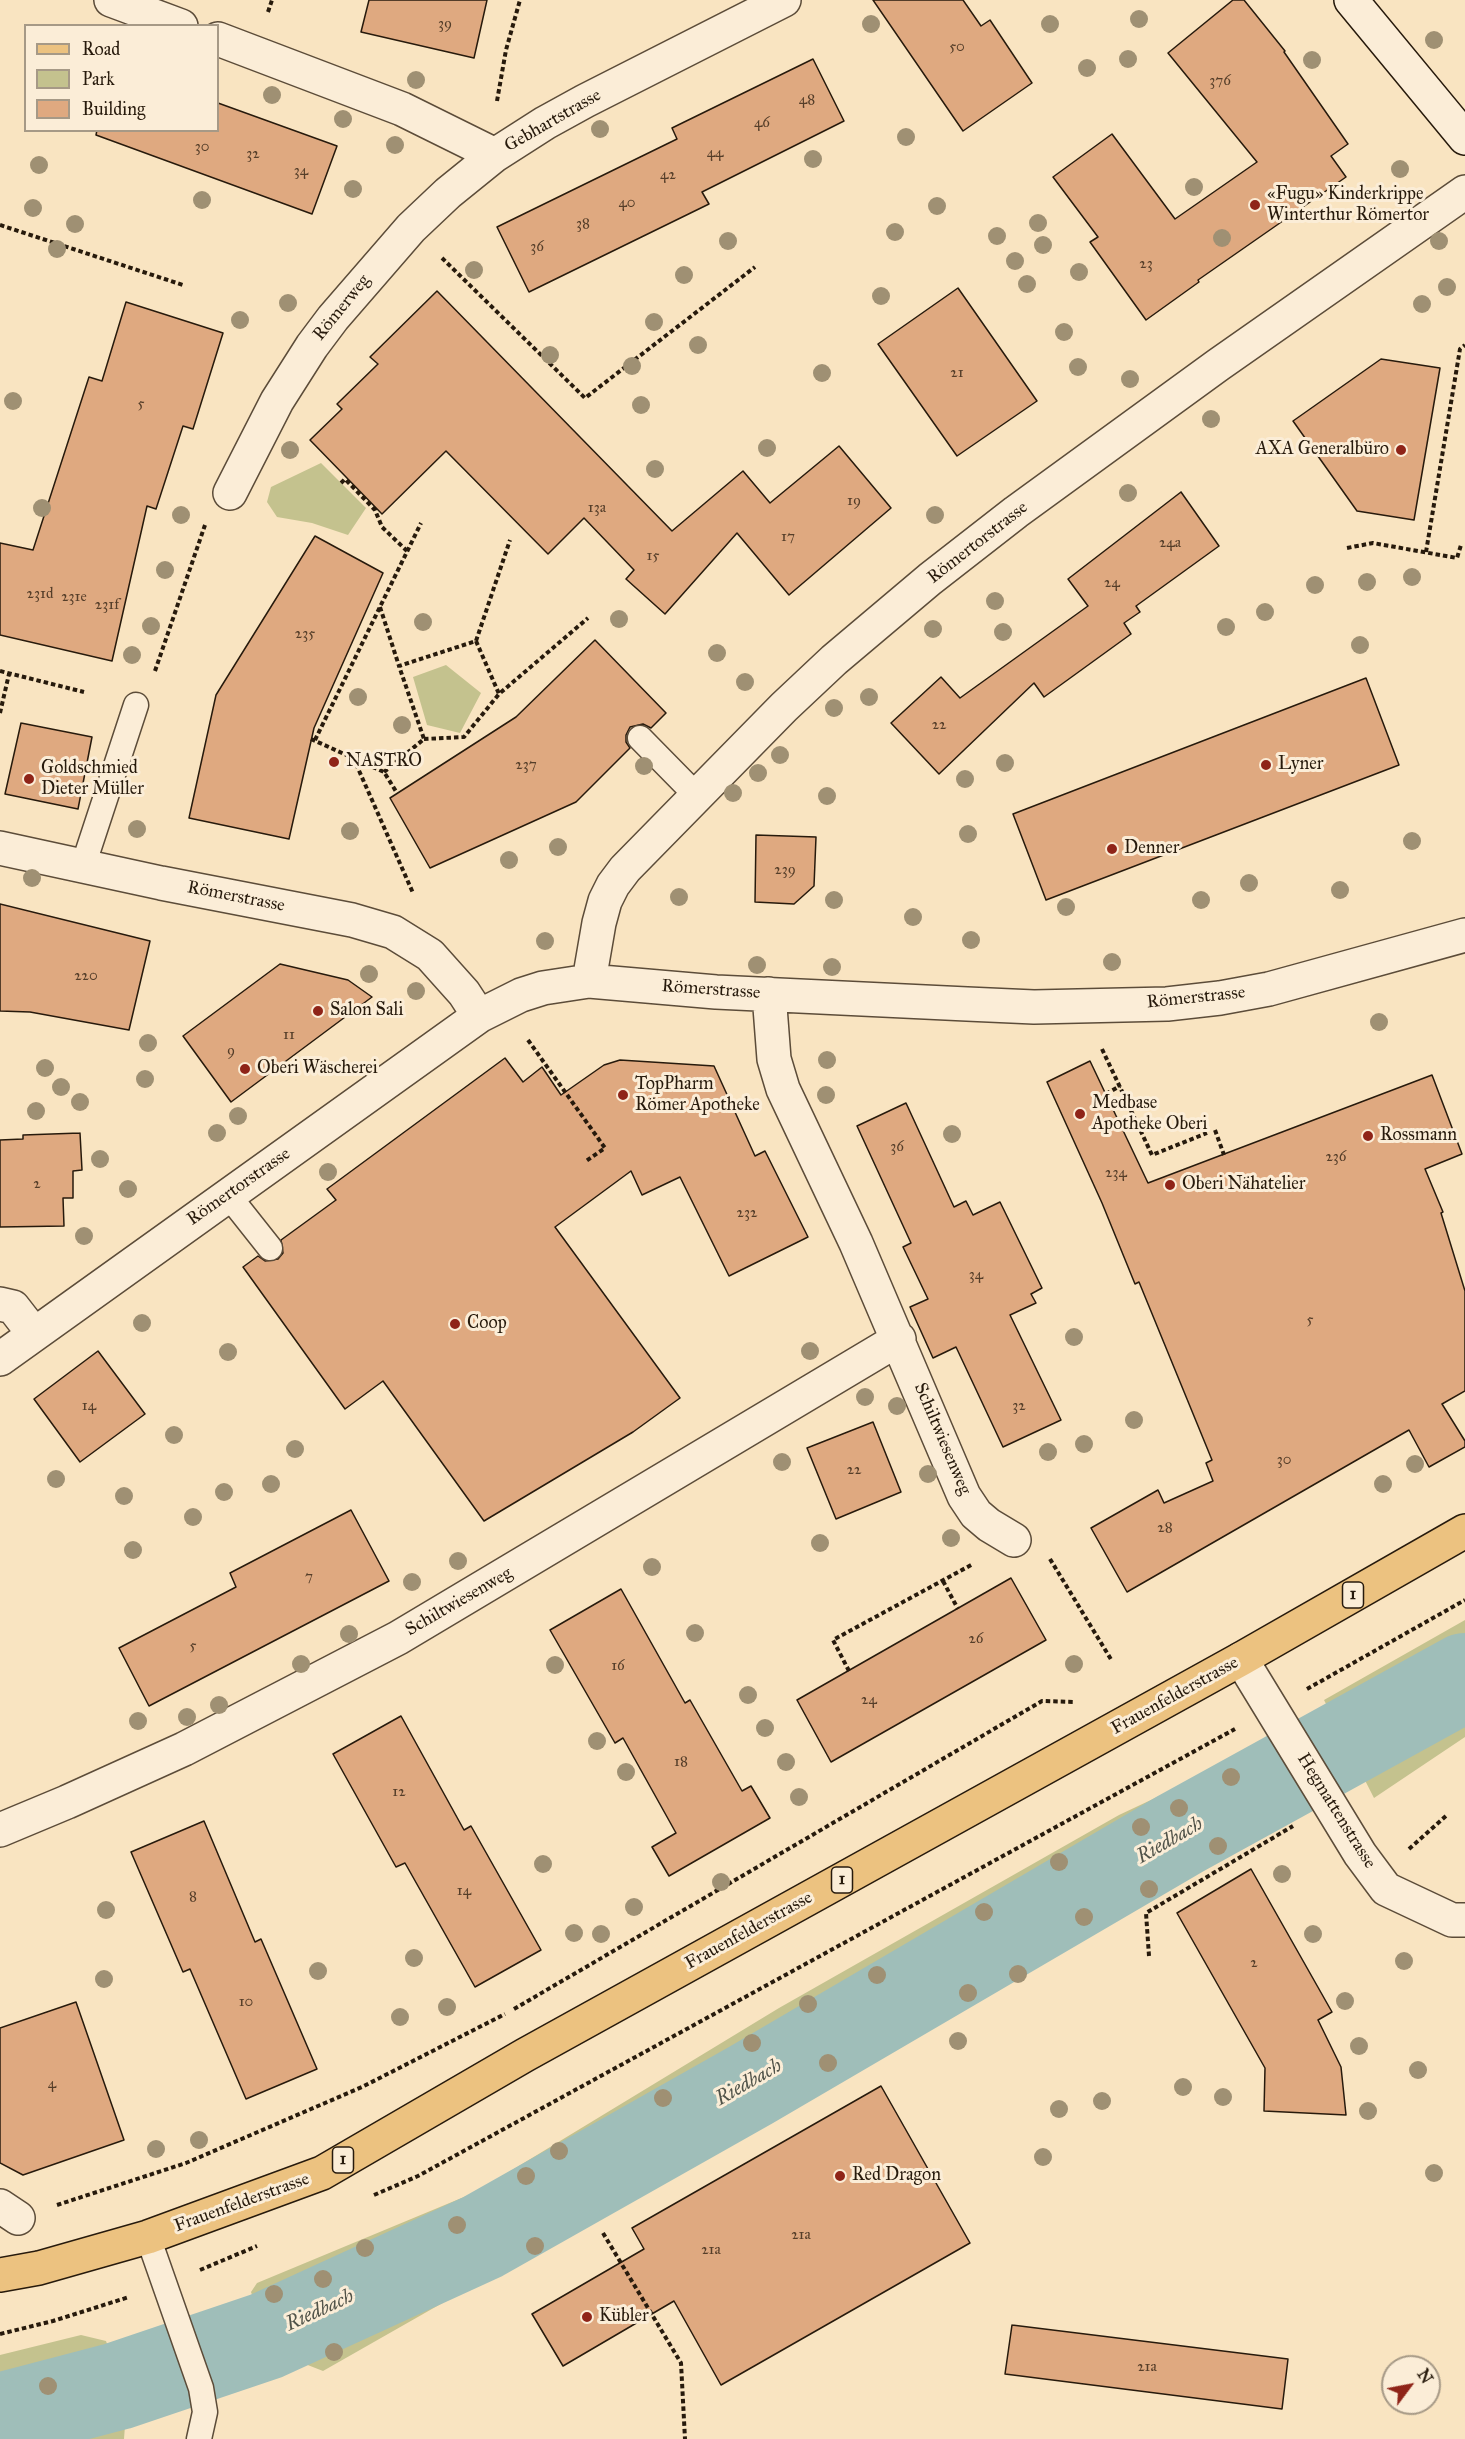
<!DOCTYPE html>
<meta charset="utf-8">
<style>
body{margin:0}
#map{position:relative;width:1465px;height:2439px;overflow:hidden;background:#f9e4c1;font-family:"IM FELL Great Primer",serif}
canvas{display:block}
.legend{position:absolute;left:24px;top:24px;width:195px;height:108px;box-sizing:border-box;background:#fbedd7;border:2px solid #a69986;margin:0;padding:8px 10px;list-style:none;font-size:18px;color:#271a0c}
.legend li{display:flex;align-items:center;gap:12px;height:30px}
.legend b{width:30px;border:2px solid #a69986}
.north{position:absolute;left:1381px;top:2355px;width:60px;height:60px;box-sizing:border-box;background:#fbedd7;border:2px solid #a69986;border-radius:50%;rotate:58deg;font-size:16px;font-weight:700;line-height:24px;text-align:center;color:#271a0c}
.north::after{content:'';display:block;margin:auto;width:21px;height:27px;background:#8f2418;clip-path:polygon(50% 0,100% 100%,50% 72%,0 100%)}
</style>
<div id="map">
<canvas width="1465" height="2439"></canvas>
<ul class="legend">
<li><b style="height:8px;background:#ecc280"></b>Road</li>
<li><b style="height:16px;background:#c4c28e"></b>Park</li>
<li><b style="height:16px;background:#dfa980"></b>Building</li>
</ul>
<div class="north">N</div>
</div>
<script>
const ctx = document.querySelector('canvas').getContext('2d');
ctx.lineJoin = 'round';
function fill(path, color) { ctx.fillStyle = color; ctx.fill(path, 'evenodd'); }
const poly = rows => new Path2D(rows.map(r => 'M' + r).join(''));
function trace(path, color, width, dash) { ctx.strokeStyle = color; ctx.lineWidth = width; ctx.lineCap = dash ? 'butt' : 'round'; ctx.setLineDash(dash || []); ctx.stroke(path); }
function drawText(font, color, halo, rows, align = 'center') {
  ctx.font = font + ' "IM FELL Great Primer",serif'; ctx.lineWidth = 6; ctx.setLineDash([]); ctx.textBaseline = 'middle'; ctx.strokeStyle = halo; ctx.fillStyle = color; for (const [text, x, y, turn = 0] of rows) {
    ctx.save(); ctx.translate(x, y); ctx.rotate((+turn || 0) * Math.PI / 180); ctx.textAlign = isNaN(turn) ? turn : align; if (halo) ctx.strokeText(text, 0, 0); ctx.fillText(text, 0, 0); ctx.restore();
  }
}
const green = poly([
 [321,463,366,508,348,535,312,523,277,517,267,502,271,487],
 [446,665,481,693,460,733,427,725,413,677],
 [1465,1620,1465,1737,1374,1798,1324,1700],
 [1238,1759,1270,1810,1263,1830,1073,1944,323,2371,272,2351,251,2292,257,2283,476,2192,779,2008,1119,1815],
 [81,2335,106,2341,127,2399,124,2439,0,2439,0,2355]
]);
const river = poly([
 [0,2417,118,2386,266,2336,482,2237,751,2085,1180,1834,1465,1677]
]);
const building = poly([
 [369,0,487,0,474,58,361,32,369,0],
 [873,0,963,0,981,26,990,20,1032,83,963,131,873,0],
 [1233,0,1244,0,1285,51,1284,52,1348,144,1331,156,1346,177,1198,280,1199,282,1146,320,1090,242,1098,237,1053,177,1112,134,1175,219,1257,162,1168,53,1233,0],
 [813,59,844,121,702,192,709,204,529,292,497,227,677,139,672,128,813,59],
 [218,103,337,146,312,214,96,135,97,130,218,130,218,103],
 [958,288,1037,401,957,456,878,344,958,288],
 [437,291,672,531,743,471,770,503,839,446,891,508,789,595,737,533,665,614,626,579,634,570,584,518,548,554,446,451,382,514,310,440,342,409,337,404,378,364,370,357,437,291],
 [126,302,223,333,193,429,183,426,156,509,147,506,112,661,0,635,0,543,33,550,89,377,102,381,126,302],
 [1381,359,1440,368,1414,520,1357,511,1293,421,1381,359],
 [1181,492,1219,546,1136,606,1140,612,1124,623,1131,634,1044,697,1034,683,939,774,891,723,941,677,960,698,1088,606,1068,579,1181,492],
 [315,536,383,573,314,728,289,839,189,818,216,695,315,536],
 [595,640,666,713,651,728,643,724,630,727,626,735,626,742,630,748,576,802,430,868,390,798,516,717,595,640],
 [1366,678,1399,765,1046,900,1013,814,1366,678],
 [21,723,92,737,78,809,5,794,21,723],
 [756,835,816,837,814,886,794,904,755,902,756,835],
 [0,904,150,941,129,1030,30,1012,0,1011,0,904],
 [280,964,348,980,372,997,231,1102,183,1036,280,964],
 [505,1058,523,1082,542,1067,561,1095,604,1065,620,1060,714,1066,755,1156,765,1151,808,1237,729,1276,680,1177,642,1195,631,1171,555,1227,680,1398,633,1432,484,1521,383,1381,345,1409,243,1267,258,1256,265,1261,278,1259,283,1253,281,1240,336,1200,327,1189,505,1058],
 [1090,1061,1148,1183,1432,1075,1462,1154,1425,1169,1443,1212,1441,1213,1465,1291,1465,1391,1442,1404,1465,1441,1465,1447,1429,1467,1409,1430,1127,1592,1091,1528,1158,1490,1164,1503,1213,1481,1206,1463,1212,1460,1139,1282,1135,1284,1102,1203,1047,1082,1090,1061],
 [906,1103,954,1207,966,1201,973,1215,1000,1202,1042,1288,1031,1294,1036,1303,1010,1315,1061,1420,1003,1447,956,1347,933,1358,910,1307,928,1299,903,1247,911,1243,857,1126,906,1103],
 [80,1133,82,1170,73,1171,73,1198,63,1198,64,1226,0,1227,0,1140,23,1139,23,1135,80,1133],
 [98,1351,145,1414,80,1462,34,1399,98,1351],
 [873,1422,901,1492,836,1519,807,1448,873,1422],
 [351,1510,389,1581,149,1706,119,1648,236,1587,230,1573,351,1510],
 [1011,1578,1046,1640,831,1762,797,1700,1011,1578],
 [621,1589,685,1703,690,1700,742,1791,751,1786,770,1818,669,1876,652,1847,676,1833,623,1738,615,1743,550,1630,621,1589],
 [401,1716,464,1830,471,1826,541,1950,475,1987,405,1863,396,1867,333,1754,401,1716],
 [204,1821,255,1942,261,1939,317,2069,246,2099,190,1969,183,1972,131,1852,204,1821],
 [1251,1869,1332,2012,1318,2020,1341,2067,1346,2115,1264,2111,1265,2068,1177,1913,1251,1869],
 [76,2002,124,2140,23,2175,0,2163,0,2028,76,2002],
 [881,2086,970,2243,721,2385,674,2301,563,2366,532,2314,644,2249,632,2228,881,2086],
 [1012,2325,1288,2359,1282,2409,1005,2374,1012,2325]
]);
const path = poly([
 [268,12,272,0],
 [497,101,506,50,520,0],
 [0,225,183,285],
 [442,258,585,398,755,267],
 [341,483,345,479,375,510,382,527,407,551],
 [1347,548,1373,543,1457,558,1461,545],
 [1426,552,1460,349,1465,345],
 [380,607,399,666],
 [476,641,499,694,588,618],
 [0,671,84,692],
 [155,671,205,525],
 [0,713,9,674],
 [311,739,384,772,397,793],
 [424,739,464,737,499,694],
 [315,740,421,523],
 [353,757,413,893],
 [384,772,424,739,399,666,476,641,510,540],
 [528,1040,605,1148,586,1161],
 [1102,1049,1152,1155,1207,1133],
 [1106,1094,1120,1086],
 [1215,1130,1224,1155],
 [1050,1559,1112,1661],
 [943,1581,958,1609],
 [849,1671,833,1640,973,1564],
 [1307,1689,1465,1600],
 [1409,1849,1447,1815],
 [1149,1956,1146,1913,1293,1826],
 [514,2009,1042,1701,1074,1702],
 [374,2195,418,2176,1235,1729],
 [57,2205,186,2163,362,2087,505,2014],
 [603,2233,681,2363,685,2439],
 [200,2270,257,2246],
 [0,2334,53,2321,129,2297]
]);
const lane = poly([
 [640,738,697,796],
 [83,866,136,705],
 [228,1195,270,1248],
 [148,2237,201,2388,205,2412,199,2439]
]);
const street = poly([
 [111,0,181,26],
 [218,39,402,109,495,155,545,123,585,101,784,0],
 [230,493,277,401,312,346,333,318,411,228,448,193,495,155],
 [0,848,161,883,352,920,393,932,430,955,464,993,479,1016],
 [589,981,599,923,605,901,613,885,625,869,784,707,834,660,930,579,1016,512,1218,365,1465,192],
 [769,994,774,1059,783,1089,856,1243,964,1496,976,1514,989,1525,1014,1540],
 [0,1304,13,1307,34,1334],
 [0,1359,479,1016,521,995,543,988,589,981,716,992,967,1004,1034,1007,1167,1004,1220,998,1269,989,1465,935],
 [1241,1659,1360,1854,1386,1889,1452,1920,1465,1920],
 [0,1830,67,1802,184,1749,398,1638,899,1339],
 [0,2206,18,2218]
]);
const secondary = poly([
 [1351,0,1465,138]
]);
const primary = poly([
 [0,2275,39,2268,148,2237,322,2173,525,2055,1241,1659,1465,1531]
]);
const trees = [
 [1139,19],
 [871,24],
 [1050,24],
 [1434,40],
 [1128,59],
 [1312,60],
 [1087,68],
 [416,80],
 [272,95],
 [343,119],
 [600,129],
 [906,137],
 [395,145],
 [813,159],
 [39,165],
 [1400,169],
 [1194,187],
 [353,189],
 [202,200],
 [937,206],
 [33,208],
 [1038,223],
 [75,224],
 [895,232],
 [997,236],
 [1222,238],
 [728,241],
 [1439,241],
 [1043,245],
 [57,249],
 [1015,261],
 [474,270],
 [1079,272],
 [684,275],
 [1027,284],
 [1447,287],
 [881,296],
 [288,303],
 [1422,304],
 [240,320],
 [654,322],
 [1064,332],
 [698,345],
 [550,355],
 [632,366],
 [1078,367],
 [822,373],
 [1130,379],
 [13,401],
 [641,405],
 [1211,419],
 [767,448],
 [290,450],
 [655,469],
 [1128,493],
 [42,508],
 [181,515],
 [935,515],
 [165,570],
 [1412,577],
 [1367,582],
 [1315,585],
 [995,601],
 [1265,612],
 [619,619],
 [423,622],
 [151,626],
 [1226,627],
 [933,629],
 [1003,632],
 [1360,645],
 [717,653],
 [132,655],
 [745,682],
 [358,697],
 [869,697],
 [834,708],
 [402,725],
 [780,755],
 [1005,763],
 [644,766],
 [758,773],
 [965,779],
 [733,793],
 [827,796],
 [137,829],
 [350,831],
 [968,834],
 [1412,841],
 [558,847],
 [509,860],
 [32,878],
 [1249,883],
 [1340,890],
 [679,897],
 [834,900],
 [1201,900],
 [1066,907],
 [913,917],
 [971,940],
 [545,941],
 [1112,962],
 [757,965],
 [832,967],
 [369,974],
 [416,991],
 [1379,1022],
 [148,1043],
 [827,1060],
 [45,1068],
 [145,1079],
 [61,1087],
 [826,1095],
 [80,1102],
 [36,1111],
 [238,1116],
 [217,1133],
 [952,1134],
 [100,1159],
 [328,1172],
 [128,1189],
 [84,1236],
 [142,1323],
 [1074,1337],
 [810,1351],
 [228,1352],
 [865,1397],
 [897,1406],
 [1134,1420],
 [174,1435],
 [1084,1444],
 [295,1449],
 [1048,1452],
 [782,1462],
 [1415,1464],
 [928,1474],
 [56,1479],
 [271,1484],
 [1383,1484],
 [224,1492],
 [124,1496],
 [193,1517],
 [951,1538],
 [820,1543],
 [133,1550],
 [458,1561],
 [652,1567],
 [412,1582],
 [695,1633],
 [349,1634],
 [301,1664],
 [1074,1664],
 [555,1665],
 [748,1695],
 [219,1705],
 [187,1717],
 [138,1721],
 [765,1728],
 [597,1741],
 [786,1762],
 [626,1772],
 [1231,1777],
 [799,1797],
 [1179,1808],
 [1141,1827],
 [1218,1846],
 [1059,1862],
 [543,1864],
 [1282,1874],
 [721,1882],
 [1149,1889],
 [634,1907],
 [106,1910],
 [984,1912],
 [1084,1917],
 [574,1933],
 [601,1934],
 [1313,1934],
 [414,1958],
 [1404,1961],
 [318,1971],
 [1018,1974],
 [877,1975],
 [104,1979],
 [968,1993],
 [1345,2001],
 [808,2004],
 [447,2007],
 [400,2017],
 [958,2041],
 [752,2043],
 [1359,2046],
 [828,2063],
 [1418,2070],
 [1183,2087],
 [1223,2097],
 [663,2098],
 [1102,2101],
 [1059,2109],
 [1368,2111],
 [199,2140],
 [156,2149],
 [559,2151],
 [1043,2157],
 [1434,2173],
 [526,2176],
 [457,2225],
 [535,2246],
 [365,2248],
 [323,2279],
 [274,2294],
 [334,2352],
 [48,2386]
];
const markers = [
 [1255,205,6,"#8f2418"],
 [1401,450,6,"#8f2418"],
 [334,762,6,"#8f2418"],
 [1266,765,6,"#8f2418"],
 [29,779,6,"#8f2418"],
 [1112,849,6,"#8f2418"],
 [318,1011,6,"#8f2418"],
 [245,1069,6,"#8f2418"],
 [623,1095,6,"#8f2418"],
 [1080,1114,6,"#8f2418"],
 [1368,1136,6,"#8f2418"],
 [1170,1185,6,"#8f2418"],
 [455,1324,6,"#8f2418"],
 [840,2176,6,"#8f2418"],
 [587,2317,6,"#8f2418"]
];
const numberNames = [
 ["39",445,24],
 ["50",957,47],
 ["376",1220,81],
 ["48",807,100],
 ["46",762,123],
 ["30",202,147],
 ["44",715,153],
 ["32",253,154],
 ["34",301,171],
 ["42",668,175],
 ["40",627,203],
 ["38",583,224],
 ["36",537,247],
 ["23",1146,264],
 ["21",957,373],
 ["5",141,404],
 ["19",854,501],
 ["13a",597,508],
 ["17",788,537],
 ["24a",1170,543],
 ["15",653,556],
 ["24",1112,583],
 ["231d",40,594],
 ["231e",74,597],
 ["231f",107,605],
 ["235",305,634],
 ["22",939,725],
 ["237",526,765],
 ["239",785,870],
 ["220",86,976],
 ["11",289,1035],
 ["9",231,1051],
 ["36",897,1147],
 ["236",1336,1157],
 ["234",1116,1173],
 ["2",37,1184],
 ["232",747,1213],
 ["34",976,1275],
 ["5",1310,1320],
 ["14",89,1406],
 ["32",1019,1406],
 ["30",1284,1460],
 ["22",854,1470],
 ["28",1165,1528],
 ["7",309,1577],
 ["26",976,1639],
 ["5",193,1646],
 ["16",618,1666],
 ["24",869,1700],
 ["18",681,1762],
 ["12",399,1792],
 ["14",464,1891],
 ["8",193,1897],
 ["2",1254,1963],
 ["10",246,2002],
 ["4",52,2084],
 ["21a",801,2235],
 ["21a",711,2250],
 ["21a",1147,2367]
];
const shields = [
 [1353,1595,21],
 [842,1880,21],
 [343,2160,21]
];
const shieldNames = [
 ["1",1353,1595],
 ["1",842,1880],
 ["1",343,2160]
];
const streetNames = [
 ["Gebhartstrasse",553,121,-30],
 ["Römerweg",342,308,-51],
 ["Römertorstrasse",978,543,-38],
 ["Römerstrasse",236,897,11],
 ["Römerstrasse",711,990,4],
 ["Römerstrasse",1196,998,-6],
 ["Römertorstrasse",239,1187,-35],
 ["Schiltwiesenweg",942,1439,67],
 ["Schiltwiesenweg",459,1602,-30],
 ["Frauenfelderstrasse",1175,1696,-29],
 ["Hegmattenstrasse",1336,1811,58],
 ["Frauenfelderstrasse",749,1931,-29],
 ["Frauenfelderstrasse",242,2203,-20]
];
const poiNames = [
 ["«Fugu» Kinderkrippe",1267,195],
 ["Winterthur Römertor",1267,216],
 ["AXA Generalbüro",1389,450,"right"],
 ["NASTRO",346,762],
 ["Lyner",1278,765],
 ["Goldschmied",41,769],
 ["Dieter Müller",41,790],
 ["Denner",1124,849],
 ["Salon Sali",330,1011],
 ["Oberi Wäscherei",257,1069],
 ["TopPharm",635,1085],
 ["Römer Apotheke",635,1106],
 ["Medbase",1092,1104],
 ["Apotheke Oberi",1092,1125],
 ["Rossmann",1380,1136],
 ["Oberi Nähatelier",1182,1185],
 ["Coop",467,1324],
 ["Red Dragon",852,2176],
 ["Kübler",599,2317]
];
const waterNames = [
 ["Riedbach",1170,1841,-30],
 ["Riedbach",749,2083,-30],
 ["Riedbach",320,2311,-25]
];
fill(green, '#c4c28e');
trace(river, '#9fbeb9', 88);
fill(building, '#dfa980');
trace(building, '#271a0c', 1.5);
trace(lane, '#5c4c39', 27);
trace(street, '#5c4c39', 36);
trace(secondary, '#271a0c', 36);
trace(primary, '#271a0c', 36);
trace(path, '#271a0c', 4, [4.5, 3]);
trace(lane, '#fbedd7', 24);
trace(street, '#fbedd7', 33);
trace(secondary, '#fbedd7', 33);
trace(primary, '#ecc280', 33);
ctx.fillStyle = '#9f9073';
for (const [x, y] of trees) { ctx.beginPath(); ctx.arc(x, y, 9, 0, 2 * Math.PI); ctx.fill(); }
for (const [x, y, r, color] of markers) { const dot = new Path2D(); dot.arc(x, y, r, 0, 2 * Math.PI); ctx.fillStyle = color; ctx.fill(dot); trace(dot, '#fbedd7', 2); }
drawText('15px', '#553e29', null, numberNames);
for (const [x, y, w] of shields) { const box = new Path2D(); box.roundRect(x - w / 2, y - 13, w, 26, 4.5); ctx.fillStyle = '#fbedd7'; ctx.fill(box); trace(box, '#271a0c', 1.5); }
drawText('bold 16px', '#271a0c', null, shieldNames);
drawText('18px', '#271a0c', '#fbedd7', streetNames);
drawText('18px', '#271a0c', '#fbedd7', poiNames, 'left');
drawText('italic 20px', '#515349', '#fbedd7', waterNames);
</script>
